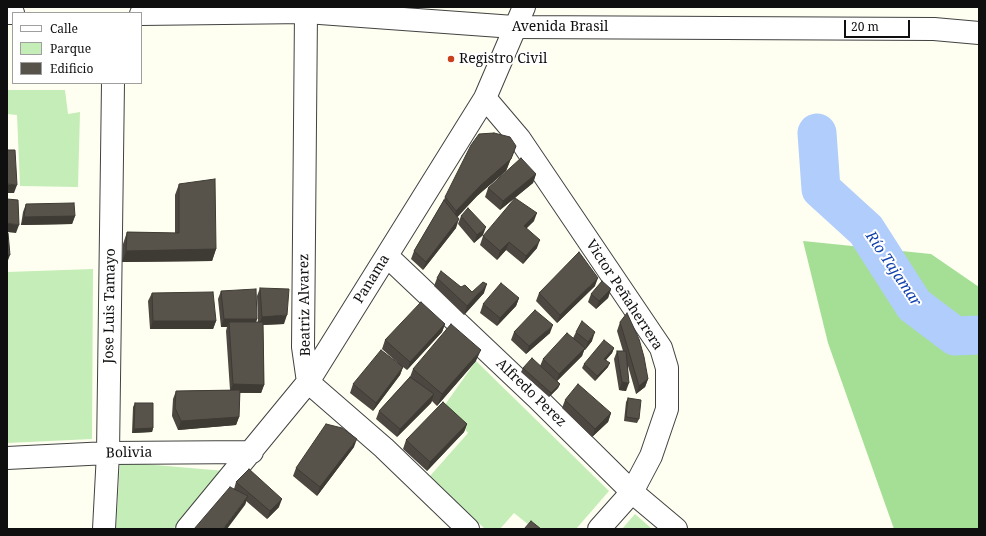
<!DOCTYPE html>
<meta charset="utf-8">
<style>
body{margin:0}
#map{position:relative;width:986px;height:536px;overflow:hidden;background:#fefff1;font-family:"Noto Serif",serif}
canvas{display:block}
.frame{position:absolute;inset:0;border:8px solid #0f0f0f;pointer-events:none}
.legend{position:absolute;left:12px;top:12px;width:130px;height:72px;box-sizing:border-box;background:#fff;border:1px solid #9f9f9f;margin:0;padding:5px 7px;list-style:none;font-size:12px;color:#0f0f0f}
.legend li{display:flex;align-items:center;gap:8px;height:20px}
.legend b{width:20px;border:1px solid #9f9f9f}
.scale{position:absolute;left:844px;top:20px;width:66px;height:18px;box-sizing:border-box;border:2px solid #0f0f0f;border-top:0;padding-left:5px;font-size:12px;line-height:14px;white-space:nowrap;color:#0f0f0f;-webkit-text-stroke:3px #fff;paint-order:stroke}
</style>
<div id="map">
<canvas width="986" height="536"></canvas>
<div class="frame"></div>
<ul class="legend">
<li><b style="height:5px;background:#fff"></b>Calle</li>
<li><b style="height:11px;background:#c5edb7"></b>Parque</li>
<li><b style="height:11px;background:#58534a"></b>Edificio</li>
</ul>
<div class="scale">20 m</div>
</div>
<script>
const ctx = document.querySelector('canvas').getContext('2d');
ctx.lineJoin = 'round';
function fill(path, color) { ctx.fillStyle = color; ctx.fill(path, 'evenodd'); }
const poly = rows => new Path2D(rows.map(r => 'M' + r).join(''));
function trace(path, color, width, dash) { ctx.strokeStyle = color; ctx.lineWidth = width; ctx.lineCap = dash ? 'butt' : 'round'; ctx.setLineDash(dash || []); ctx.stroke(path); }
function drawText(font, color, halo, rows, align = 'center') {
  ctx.font = font + ' "Noto Serif",serif'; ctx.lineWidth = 4; ctx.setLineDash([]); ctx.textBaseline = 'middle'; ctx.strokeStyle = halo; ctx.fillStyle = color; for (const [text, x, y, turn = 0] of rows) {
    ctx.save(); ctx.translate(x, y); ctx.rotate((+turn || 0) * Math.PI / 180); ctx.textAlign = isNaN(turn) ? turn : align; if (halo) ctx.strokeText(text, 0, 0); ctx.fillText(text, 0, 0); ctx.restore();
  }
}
const green = poly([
 [7,90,65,90,68,114,80,112,78,187,20,186,17,115,7,114],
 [93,269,92,439,7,443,7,272],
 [476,361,609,491,576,529,534,529,514,513,500,529,485,529,430,476,468,433,444,406],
 [120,462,225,471,173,529,116,529],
 [635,514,652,529,622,529]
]);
const forest = poly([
 [803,241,931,254,979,287,979,529,894,529,828,343]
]);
const river = poly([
 [817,133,821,189,866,230,914,305,955,336,979,335]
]);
const minor = poly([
 [306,12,303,347,308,382,384,448,468,529],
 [485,98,519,138,661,348,667,368,667,409,651,456,632,492,599,529],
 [387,256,536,397,632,492,676,529],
 [7,458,108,453,252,452],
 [104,529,108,453,113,83],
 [187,529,308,382,485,98,524,7]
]);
const tertiary = poly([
 [7,13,13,13],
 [141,14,306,12,514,27,934,29,979,33]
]);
const wall = poly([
 [516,146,506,171,477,196,457,217,456,228,423,270,411,259,414,251,444,200,445,197],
 [536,174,533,183,500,210,485,197,488,188],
 [179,184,216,249,212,261,122,262,123,244,127,232,175,233,175,195],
 [26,204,75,216,72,224,21,225,23,212],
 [461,216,483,235,474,243,458,224],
 [534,221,526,228,537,248,523,264,506,250,497,260,480,245,483,236],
 [437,278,461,287,472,292,484,293,464,315,434,286],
 [595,286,557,323,536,301,539,293],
 [260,288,284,324,263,325,264,385,261,393,240,393,239,417,236,425,178,430,172,416,173,399,176,391,230,390,226,331,227,327,221,327,218,299,221,291,257,319,256,322,258,322,257,296],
 [611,289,608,298,596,309,588,302,591,294],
 [152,293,216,321,213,329,150,329,148,301],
 [519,298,516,306,497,326,480,313,483,304],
 [620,322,648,379,645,387,636,394,628,366,626,391,619,390,614,359,617,351,623,351,617,331],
 [445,324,442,332,407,370,403,367,400,375,373,411,350,393,353,384,399,364,382,349,385,340],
 [514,332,550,333,526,354,511,340],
 [576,332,592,341,585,350,584,350,582,356,557,381,560,384,558,388,549,397,521,372,523,368,540,366,543,359,573,338],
 [614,348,612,353,606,360,608,367,595,381,582,368,584,364],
 [476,361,437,406,432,401,431,403,397,437,376,419,379,411,410,377,413,369],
 [628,398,639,419,637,423,624,421,626,402],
 [565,400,611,413,608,422,592,437,562,408],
 [135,403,153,428,152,432,132,433,133,407],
 [467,424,464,432,427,471,403,449,406,440],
 [354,447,317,496,293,476,296,468],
 [236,482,279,507,267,519,246,501,245,505,234,489]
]);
const shadedWall = poly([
 [516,146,506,171,477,196,452,223,456,211],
 [536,174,533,183,500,210,503,201],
 [7,184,17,185,14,193,7,193],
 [537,213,534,221,521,234,524,226],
 [75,216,72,224,21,225,24,217],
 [459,219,456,228,423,270,426,262],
 [7,223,19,225,16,233,7,232],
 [486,227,483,235,474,243,477,235],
 [540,240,537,248,523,264,526,256],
 [509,242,506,250,497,260,500,251],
 [216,249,212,261,122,262,126,251],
 [7,255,10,255,7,263],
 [598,278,595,286,557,323,560,315],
 [487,284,484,293,464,315,467,306],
 [611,289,608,298,596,309,599,301],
 [519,298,516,306,497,326,500,318],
 [287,315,284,324,259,325,262,317],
 [224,319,257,319,254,327,229,322,227,327,221,327],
 [153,321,216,321,213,329,150,329],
 [445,324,442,332,407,370,410,362],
 [553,325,550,333,526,354,529,346],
 [595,332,592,341,585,350,588,342],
 [585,348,582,356,556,382,559,374],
 [614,348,612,353,603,363,604,359],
 [481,350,476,361,437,406,442,394],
 [610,363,608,367,595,381,597,376],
 [403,367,400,375,373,411,376,403],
 [648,379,645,387,636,394,639,386],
 [622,382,629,383,626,391,619,390],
 [233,384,264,385,261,393,230,392],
 [560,384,558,388,549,397,551,393],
 [434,394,431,403,397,437,400,429],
 [611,413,608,422,592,437,595,429],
 [239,417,236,425,178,430,181,421],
 [467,424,464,432,427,471,430,462],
 [153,428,152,432,132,433,134,429],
 [357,439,354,447,317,496,320,487],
 [248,496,245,505,227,529,223,529],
 [282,499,279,507,267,519,270,511]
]);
const building = poly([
 [494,133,510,137,516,146,511,159,481,185,456,211,445,197,471,145,479,134,494,133],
 [7,150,15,150,17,185,7,184,7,150],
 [521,158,536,174,503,201,488,188,521,158],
 [215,179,216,249,126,251,127,232,179,233,179,184,215,179],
 [515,198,537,213,524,226,540,240,526,256,509,242,500,251,483,236,515,198],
 [7,199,18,200,19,225,7,223,7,199],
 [444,200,459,219,426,262,414,251,444,200],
 [74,203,75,216,24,217,26,204,74,203],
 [468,208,486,227,477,235,461,216,468,208],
 [7,233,8,233,10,255,7,255,7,233],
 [579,252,598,278,560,315,539,293,579,252],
 [441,271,461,287,465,285,472,292,483,282,487,284,467,306,437,278,441,271],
 [602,281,611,289,599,301,591,294,602,281],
 [501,283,519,298,500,318,483,304,501,283],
 [260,288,289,289,287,315,262,317,260,288],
 [256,289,257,319,224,319,221,291,256,289],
 [213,292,216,321,153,321,152,293,213,292],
 [421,302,445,324,410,362,385,340,421,302],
 [535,310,553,325,529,346,514,332,535,310],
 [627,313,639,339,644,357,648,379,639,386,620,322,627,313],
 [582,321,595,332,588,342,576,332,582,321],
 [229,322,263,322,264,385,233,384,229,322],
 [451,324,481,350,442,394,413,369,451,324],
 [567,333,585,348,559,374,543,359,567,333],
 [604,340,614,348,604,359,610,363,597,376,584,364,604,340],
 [381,350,403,367,376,403,353,384,381,350],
 [617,351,626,351,629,383,622,382,617,351],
 [532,358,560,384,551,393,523,368,532,358],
 [410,377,434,394,400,429,379,411,410,377],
 [578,384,611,413,595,429,565,400,578,384],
 [240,390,239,417,181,421,175,408,176,391,240,390],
 [628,398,641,400,639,419,626,417,628,398],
 [443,402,467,424,430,462,406,440,443,402],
 [135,403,153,403,153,428,134,429,135,403],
 [326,424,342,428,357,439,320,487,296,468,326,424],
 [249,469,282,499,270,511,236,482,249,469],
 [230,487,248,496,223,529,194,529,230,487],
 [531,521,541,529,524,529,531,521]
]);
const markers = [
 [451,59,4,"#ca3f1c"]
];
const streetNames = [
 ["Avenida Brasil",560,27],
 ["Panama",372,279,-58],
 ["Victor Peñaherrera",624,295,57],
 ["Beatriz Alvarez",305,305,-91],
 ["Jose Luis Tamayo",110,306,-89],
 ["Alfredo Perez",531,393,44],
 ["Bolivia",129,453,-1]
];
const poiNames = [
 ["Registro Civil",459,59]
];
const waterNames = [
 ["Río Tajamar",893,269,56]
];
fill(green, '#c5edb7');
fill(forest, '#a4df95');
trace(river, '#b1cdfb', 39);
trace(minor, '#424242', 24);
trace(tertiary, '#424242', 24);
trace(minor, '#fff', 22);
trace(tertiary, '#fff', 22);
fill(wall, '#4c4740');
fill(shadedWall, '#3e3a34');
fill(building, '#58534a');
trace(building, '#3e3a34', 1);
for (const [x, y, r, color] of markers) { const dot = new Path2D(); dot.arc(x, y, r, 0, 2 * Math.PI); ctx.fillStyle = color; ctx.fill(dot); trace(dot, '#fff', 1.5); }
drawText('14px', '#0f0f0f', '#fff', streetNames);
drawText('14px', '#0f0f0f', '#fff', poiNames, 'left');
drawText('italic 15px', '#0e3fab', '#fff', waterNames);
</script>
